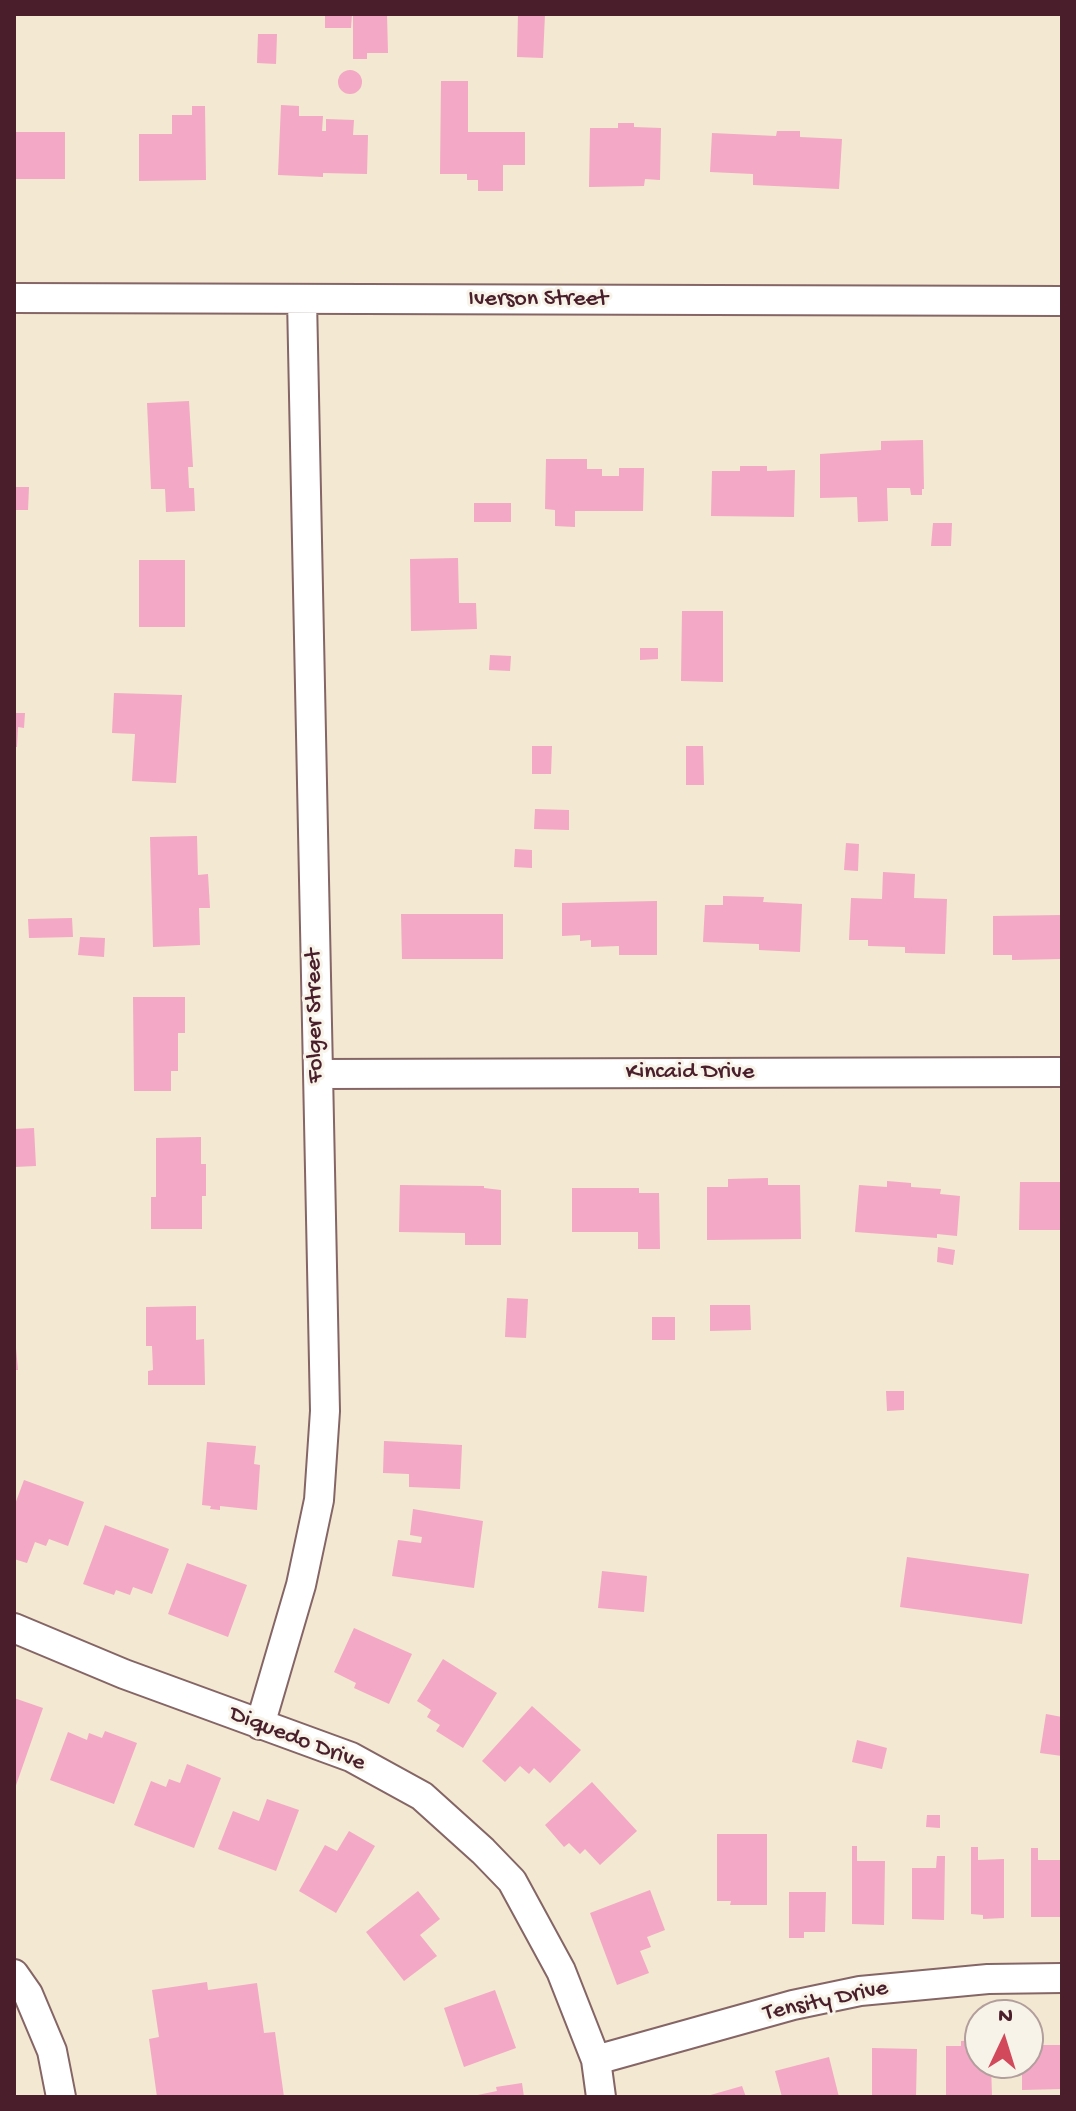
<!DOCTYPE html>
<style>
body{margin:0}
#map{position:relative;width:1076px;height:2111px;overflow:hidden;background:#f3e8d1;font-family:"Gochi Hand",sans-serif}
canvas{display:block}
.frame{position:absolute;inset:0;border:16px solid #4a1f2b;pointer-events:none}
.north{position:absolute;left:964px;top:1999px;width:80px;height:80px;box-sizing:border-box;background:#f7f3e8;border:2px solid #b29e9c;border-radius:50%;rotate:4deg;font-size:22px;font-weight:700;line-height:32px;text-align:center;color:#4a1f2b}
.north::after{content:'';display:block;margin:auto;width:28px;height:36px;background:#d1495b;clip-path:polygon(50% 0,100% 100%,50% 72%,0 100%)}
</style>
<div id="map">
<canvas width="1076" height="2111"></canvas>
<div class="frame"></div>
<div class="north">N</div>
</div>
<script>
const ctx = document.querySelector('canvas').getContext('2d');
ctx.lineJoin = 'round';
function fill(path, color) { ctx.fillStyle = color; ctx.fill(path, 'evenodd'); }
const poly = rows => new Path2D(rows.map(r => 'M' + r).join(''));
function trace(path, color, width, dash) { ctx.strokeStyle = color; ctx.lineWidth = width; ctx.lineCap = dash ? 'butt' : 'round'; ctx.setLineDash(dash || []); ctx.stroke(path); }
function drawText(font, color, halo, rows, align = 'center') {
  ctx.font = font + ' "Gochi Hand",sans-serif'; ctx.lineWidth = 6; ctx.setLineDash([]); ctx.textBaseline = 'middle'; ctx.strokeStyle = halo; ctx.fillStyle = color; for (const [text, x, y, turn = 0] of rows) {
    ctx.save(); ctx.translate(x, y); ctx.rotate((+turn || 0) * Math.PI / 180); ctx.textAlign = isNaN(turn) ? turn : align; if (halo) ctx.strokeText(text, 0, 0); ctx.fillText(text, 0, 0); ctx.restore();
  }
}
const building = poly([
 [325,14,352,14,351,28,325,28],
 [353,14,387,14,388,53,367,53,367,59,353,59],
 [518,14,545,14,543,58,517,57],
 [258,34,277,34,276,64,257,63],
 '338 82a12 12 0 1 1 24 0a12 12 0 1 1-24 0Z',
 [441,81,468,81,468,132,525,132,525,165,503,165,503,191,478,191,478,180,467,180,467,174,440,174],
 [281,105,299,106,299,116,323,116,322,131,326,131,326,119,354,120,353,135,368,135,367,174,323,173,323,177,278,175],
 [192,106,205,106,206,180,139,181,139,134,172,134,172,115,192,115],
 [618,123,634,123,634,127,661,128,660,180,645,179,644,186,589,187,590,128,618,128],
 [777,131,800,131,800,137,842,139,839,189,753,185,753,174,710,172,712,133,776,136],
 [14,132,65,132,65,179,14,179],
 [189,401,193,467,188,467,189,488,194,488,195,511,166,512,165,489,151,489,147,403],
 [923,440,924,489,922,489,922,495,911,495,910,488,887,488,888,521,858,522,857,497,820,498,820,454,881,450,881,441],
 [546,459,587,459,587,469,602,469,602,476,619,476,619,468,644,468,643,511,575,511,575,527,555,526,555,510,545,509],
 [740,466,767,466,767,471,795,470,794,517,711,516,712,471,740,471],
 [14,487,29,487,28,510,14,510],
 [474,503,511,503,511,522,474,522],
 [933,523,952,523,951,546,931,546],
 [458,558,459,603,476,603,477,629,411,631,410,559],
 [139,560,185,560,185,627,139,627],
 [682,611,723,611,723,682,681,681],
 [640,648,658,648,658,659,640,660],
 [490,655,511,656,510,671,489,670],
 [114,693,182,695,176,783,132,781,135,734,112,733],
 [14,713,25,713,24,728,18,727,17,747,14,747],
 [532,746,552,746,551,774,532,774],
 [686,746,703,746,704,785,686,785],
 [535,809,569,810,569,830,534,829],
 [197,836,198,875,208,874,210,908,199,908,200,945,153,947,150,837],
 [846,843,859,844,858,871,844,870],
 [515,849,532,850,532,868,514,867],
 [883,872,915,874,914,898,947,899,945,954,905,953,905,947,868,946,868,940,849,940,851,898,882,899],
 [723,896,764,897,763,902,802,904,800,952,759,950,759,944,703,942,705,905,723,905],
 [657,901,657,955,619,955,619,946,591,947,591,940,580,941,580,935,562,936,562,903],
 [401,914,503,914,503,959,402,959],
 [1062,915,1062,959,1012,960,1012,955,993,955,993,916],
 [72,918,73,937,29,938,28,919],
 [80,937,105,938,104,957,78,955],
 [133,997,185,997,185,1033,178,1033,178,1071,171,1071,171,1091,134,1091],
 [34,1128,36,1166,14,1167,14,1129],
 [201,1137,201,1164,206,1164,206,1196,202,1196,202,1229,151,1229,151,1197,156,1197,156,1138],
 [768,1178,768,1185,800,1185,801,1239,707,1240,707,1187,728,1187,728,1179],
 [887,1181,911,1183,911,1187,941,1189,940,1194,960,1196,957,1236,937,1234,937,1238,855,1232,859,1185,887,1187],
 [1020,1182,1062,1182,1062,1230,1019,1230],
 [400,1185,484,1186,484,1188,501,1190,501,1245,465,1245,465,1233,399,1232],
 [572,1188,639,1188,639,1193,659,1193,660,1249,638,1249,638,1232,572,1232],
 [938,1247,955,1250,953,1265,937,1262],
 [507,1298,528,1299,526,1338,505,1337],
 [710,1305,750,1305,751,1330,710,1331],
 [196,1306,196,1340,204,1339,205,1385,148,1385,148,1371,153,1370,152,1346,146,1346,146,1307],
 [652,1317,675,1317,675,1340,652,1340],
 [14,1348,16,1348,18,1370,14,1370],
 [886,1391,904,1391,904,1410,887,1411],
 [384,1441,462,1445,460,1489,409,1487,409,1474,383,1473],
 [207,1442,256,1446,254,1464,260,1465,257,1510,220,1506,220,1510,210,1509,211,1506,202,1505],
 [24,1480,84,1502,68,1546,49,1539,46,1546,35,1542,27,1563,14,1559,14,1507],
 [413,1509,483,1521,474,1588,392,1576,398,1540,421,1543,422,1537,410,1535],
 [105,1525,169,1549,152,1594,133,1587,130,1595,116,1590,114,1595,83,1584],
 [907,1557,1029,1574,1022,1624,900,1607],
 [187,1563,247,1585,228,1637,168,1614],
 [602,1571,647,1576,644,1612,598,1608],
 [354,1628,412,1654,389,1704,354,1688,356,1683,334,1672],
 [443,1659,497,1693,463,1748,436,1731,440,1725,427,1717,431,1710,417,1701],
 [14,1698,43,1708,14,1791],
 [532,1706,581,1750,550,1783,534,1768,529,1774,520,1766,505,1782,482,1761],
 [1046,1714,1062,1717,1062,1756,1040,1753],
 [105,1731,137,1743,114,1804,50,1780,68,1732,87,1740,89,1733,102,1738],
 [857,1740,887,1748,882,1769,852,1762],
 [187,1764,221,1778,194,1848,134,1825,151,1781,166,1787,169,1779,180,1783],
 [592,1782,637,1831,600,1865,585,1849,580,1854,569,1843,564,1847,545,1825],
 [267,1799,299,1810,276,1871,218,1849,233,1811,259,1821],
 [927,1815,940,1815,940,1828,926,1827],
 [349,1831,375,1846,336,1913,299,1891,325,1845,337,1851],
 [717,1834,767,1834,767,1905,730,1905,731,1901,717,1901],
 [852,1846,857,1846,857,1861,885,1861,884,1925,852,1924],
 [971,1847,978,1847,978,1860,1004,1859,1004,1918,983,1919,983,1915,971,1914],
 [1031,1848,1038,1848,1038,1860,1062,1860,1062,1917,1031,1917],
 [937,1856,945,1856,944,1920,912,1919,912,1868,936,1868],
 [650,1890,665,1930,647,1937,651,1947,640,1951,649,1973,617,1985,590,1913],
 [418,1891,440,1919,420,1935,437,1956,404,1981,366,1932],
 [789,1892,826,1892,825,1932,804,1932,804,1938,789,1938],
 [207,1982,208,1990,257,1983,264,2033,275,2032,284,2097,157,2097,149,2039,159,2037,152,1990],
 [495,1990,516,2048,464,2067,444,2008],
 [980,2040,980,2063,991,2063,992,2097,946,2097,946,2046,961,2046,961,2041],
 [1028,2045,1062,2045,1062,2089,1022,2090,1022,2063,1028,2063],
 [872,2048,917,2049,916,2097,872,2097],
 [829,2057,839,2097,782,2097,775,2071],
 [522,2083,524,2097,468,2097,497,2091,496,2087],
 [742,2086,746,2097,707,2097,707,2096]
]);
const street = poly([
 [14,298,1062,301],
 [318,1074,1062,1072],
 [14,1628,124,1674,351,1757,422,1796,483,1851,512,1881,561,1971,596,2060,601,2097],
 [260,1725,301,1585,319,1500,325,1411,302,299],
 [14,1974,28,1994,52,2051,61,2097],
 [596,2060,793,2005,860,1991,988,1979,1062,1978]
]);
const streetNames = [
 ["Iverson Street",538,300],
 ["Folger Street",316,1016,-91],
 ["Kincaid Drive",690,1073],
 ["Diquedo Drive",297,1740,21],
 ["Tensity Drive",826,2002,-12]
];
fill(building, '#f3a8c5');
trace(street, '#856565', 32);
trace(street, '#fff', 28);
drawText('24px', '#4a1f2b', '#f7f3e8', streetNames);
</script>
